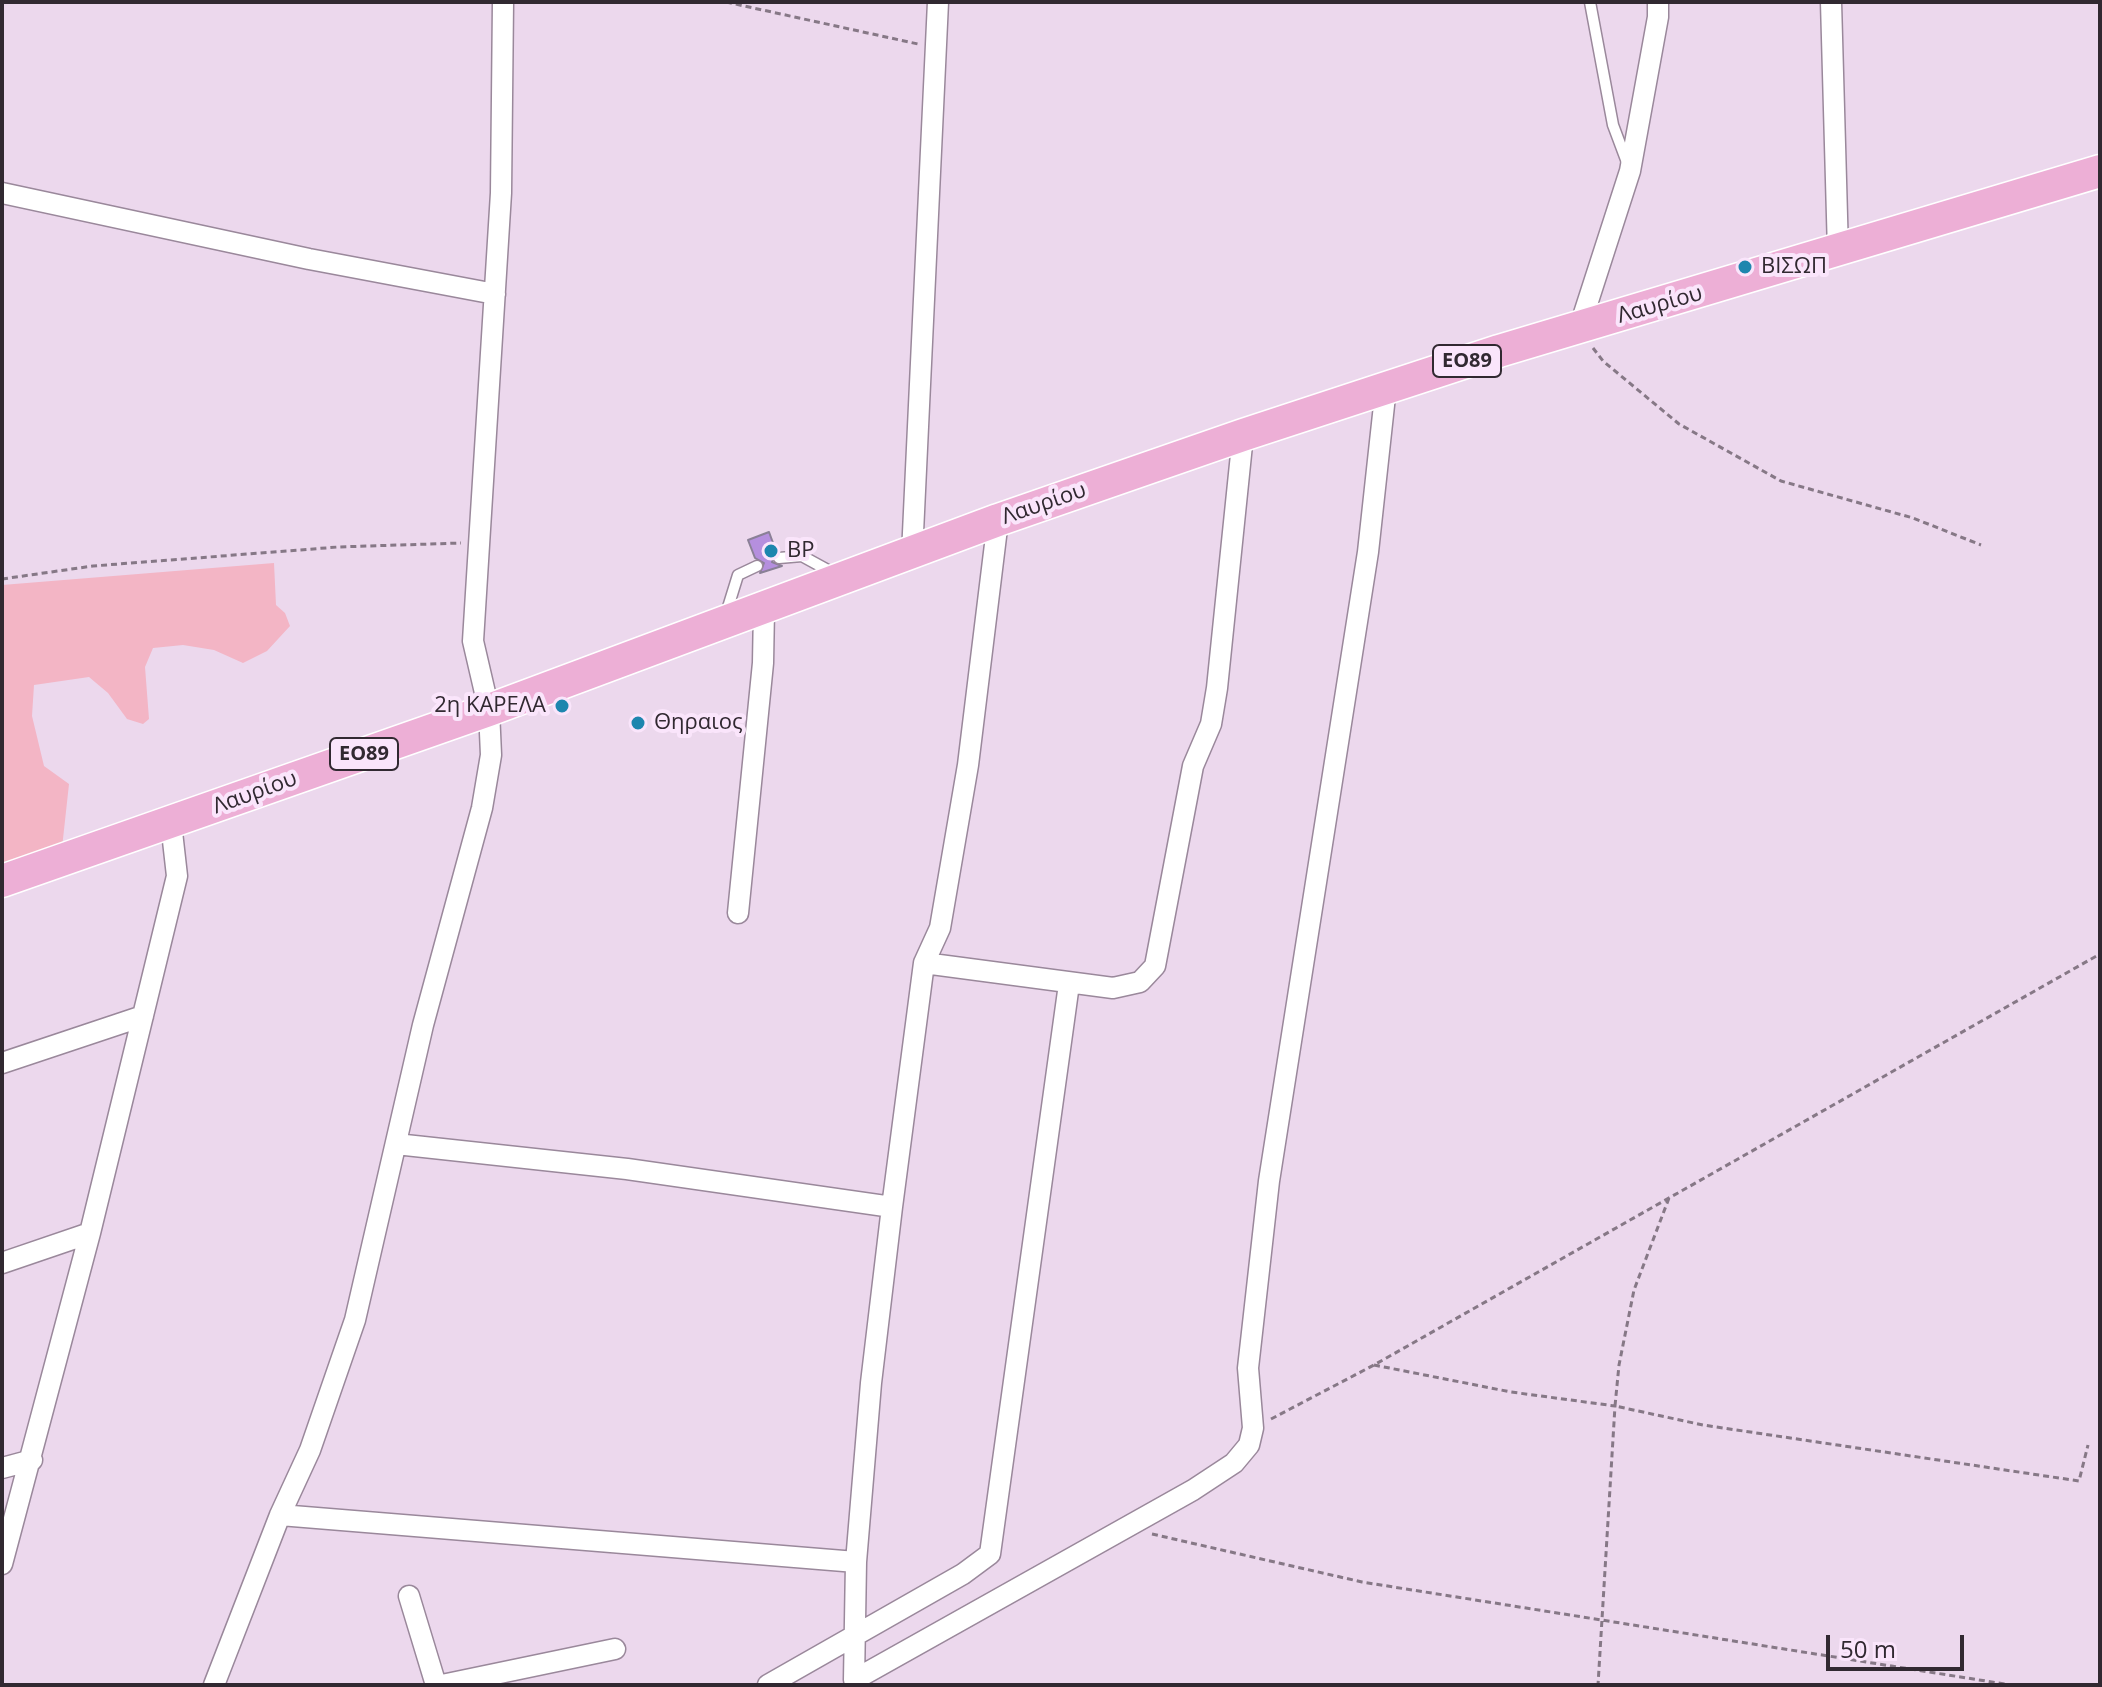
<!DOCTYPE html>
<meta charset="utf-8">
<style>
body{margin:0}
#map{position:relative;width:2102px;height:1687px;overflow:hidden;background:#ecd8ed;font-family:"Open Sans",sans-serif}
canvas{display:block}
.frame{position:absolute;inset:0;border:4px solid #312931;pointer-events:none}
.scale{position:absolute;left:1826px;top:1635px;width:138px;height:36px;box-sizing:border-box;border:4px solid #312931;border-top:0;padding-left:10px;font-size:24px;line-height:28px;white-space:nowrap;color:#312931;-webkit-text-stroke:6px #fae5fb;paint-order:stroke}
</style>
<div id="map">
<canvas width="2102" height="1687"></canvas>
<div class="frame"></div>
<div class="scale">50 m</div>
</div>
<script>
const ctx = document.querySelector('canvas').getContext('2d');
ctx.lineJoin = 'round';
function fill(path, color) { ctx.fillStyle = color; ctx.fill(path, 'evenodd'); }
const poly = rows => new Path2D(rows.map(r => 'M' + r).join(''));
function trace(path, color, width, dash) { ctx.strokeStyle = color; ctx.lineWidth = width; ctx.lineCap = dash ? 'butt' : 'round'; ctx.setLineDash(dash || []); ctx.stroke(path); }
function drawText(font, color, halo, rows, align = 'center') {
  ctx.font = font + ' "Open Sans",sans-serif'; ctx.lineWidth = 8; ctx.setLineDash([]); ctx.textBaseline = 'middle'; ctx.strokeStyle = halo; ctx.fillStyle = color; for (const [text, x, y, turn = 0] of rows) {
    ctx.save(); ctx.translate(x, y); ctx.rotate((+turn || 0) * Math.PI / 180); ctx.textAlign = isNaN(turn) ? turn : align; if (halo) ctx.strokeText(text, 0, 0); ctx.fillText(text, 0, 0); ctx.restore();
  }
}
const green = poly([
 [274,563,276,605,285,613,290,626,267,651,243,663,214,650,183,645,153,648,145,667,149,719,143,724,127,719,108,693,89,677,34,685,32,716,44,766,69,784,62,848,2,872,2,585]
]);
const building = poly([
 [769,532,776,551,772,562,782,566,760,573,764,563,755,558,748,540,769,532]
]);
const path = poly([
 [726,2,918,44],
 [1593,348,1603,361,1679,424,1781,481,1913,518,1981,545],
 [2,579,93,566,338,547,461,543],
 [1669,1198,1634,1290,1619,1365,1615,1406,1703,1425,2079,1481,2088,1445],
 [1374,1365,1511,1392,1615,1406,1598,1685],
 [1271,1419,1374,1365,2100,954],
 [1152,1534,1362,1582,2011,1685]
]);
const service = poly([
 [1590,2,1613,125,1628,165],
 [779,558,802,556,835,574],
 [725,617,738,575,757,566]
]);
const minor = poly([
 [1831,2,1838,252],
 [2,193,309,259,495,294],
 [1579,329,1630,171,1658,17,1658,2],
 [998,520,968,765,940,928,924,963,892,1207,871,1383,856,1562,854,1680,1193,1490,1234,1463,1249,1445,1253,1428,1248,1368,1269,1181,1368,552,1386,387],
 [912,554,938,2],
 [738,913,763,663,764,609],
 [924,963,1113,988,1140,982,1155,966,1193,766,1211,724,1217,688,1243,435],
 [2,1063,143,1016],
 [396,1144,627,1169,892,1207],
 [2,1263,90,1233],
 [2,1468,32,1460],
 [280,1515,856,1562],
 [2,1564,90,1233,177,876,171,823],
 [409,1596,436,1685],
 [214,1685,280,1515,310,1450,355,1320,423,1025,482,808,491,755,489,710,473,641,501,193,503,2],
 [442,1685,615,1649],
 [768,1685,963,1574,990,1554,1069,984]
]);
const primary = poly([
 [2,881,489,710,998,520,1243,435,1499,351,2100,171]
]);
const markers = [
 [1745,267,8,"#1d86ae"],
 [771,551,8,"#1d86ae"],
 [562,706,8,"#1d86ae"],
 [638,723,8,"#1d86ae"]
];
const shields = [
 [1467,361,68],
 [364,754,68]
];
const shieldNames = [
 ["ΕΟ89",1467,361],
 ["ΕΟ89",364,754]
];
const poiNames = [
 ["ΒΙΣΩΠ",1761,267],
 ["BP",787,551],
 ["2η ΚΑΡΕΛΑ",546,706,"right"],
 ["Θηραιος",654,723]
];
const streetNames = [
 ["Λαυρίου",1660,305,-16],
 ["Λαυρίου",1044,504,-19],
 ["Λαυρίου",255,793,-20]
];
fill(green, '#f3b5c5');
fill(building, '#b58fde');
trace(building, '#8a8096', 2);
trace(service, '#9a889b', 13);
trace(minor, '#9a889b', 23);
trace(primary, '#fff', 35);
trace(path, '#867886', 3, [6, 4]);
trace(service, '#fff', 10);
trace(minor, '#fff', 20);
trace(primary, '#edafd6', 32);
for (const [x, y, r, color] of markers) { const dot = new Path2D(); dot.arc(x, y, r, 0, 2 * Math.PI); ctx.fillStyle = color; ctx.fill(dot); trace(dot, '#fae5fb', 3); }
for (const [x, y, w] of shields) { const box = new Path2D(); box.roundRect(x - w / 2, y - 16, w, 32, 6); ctx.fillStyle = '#fae5fb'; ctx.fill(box); trace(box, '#312931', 2); }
drawText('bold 20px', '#312931', null, shieldNames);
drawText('22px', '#312931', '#fae5fb', poiNames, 'left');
drawText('22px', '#312931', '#fae5fb', streetNames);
</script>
